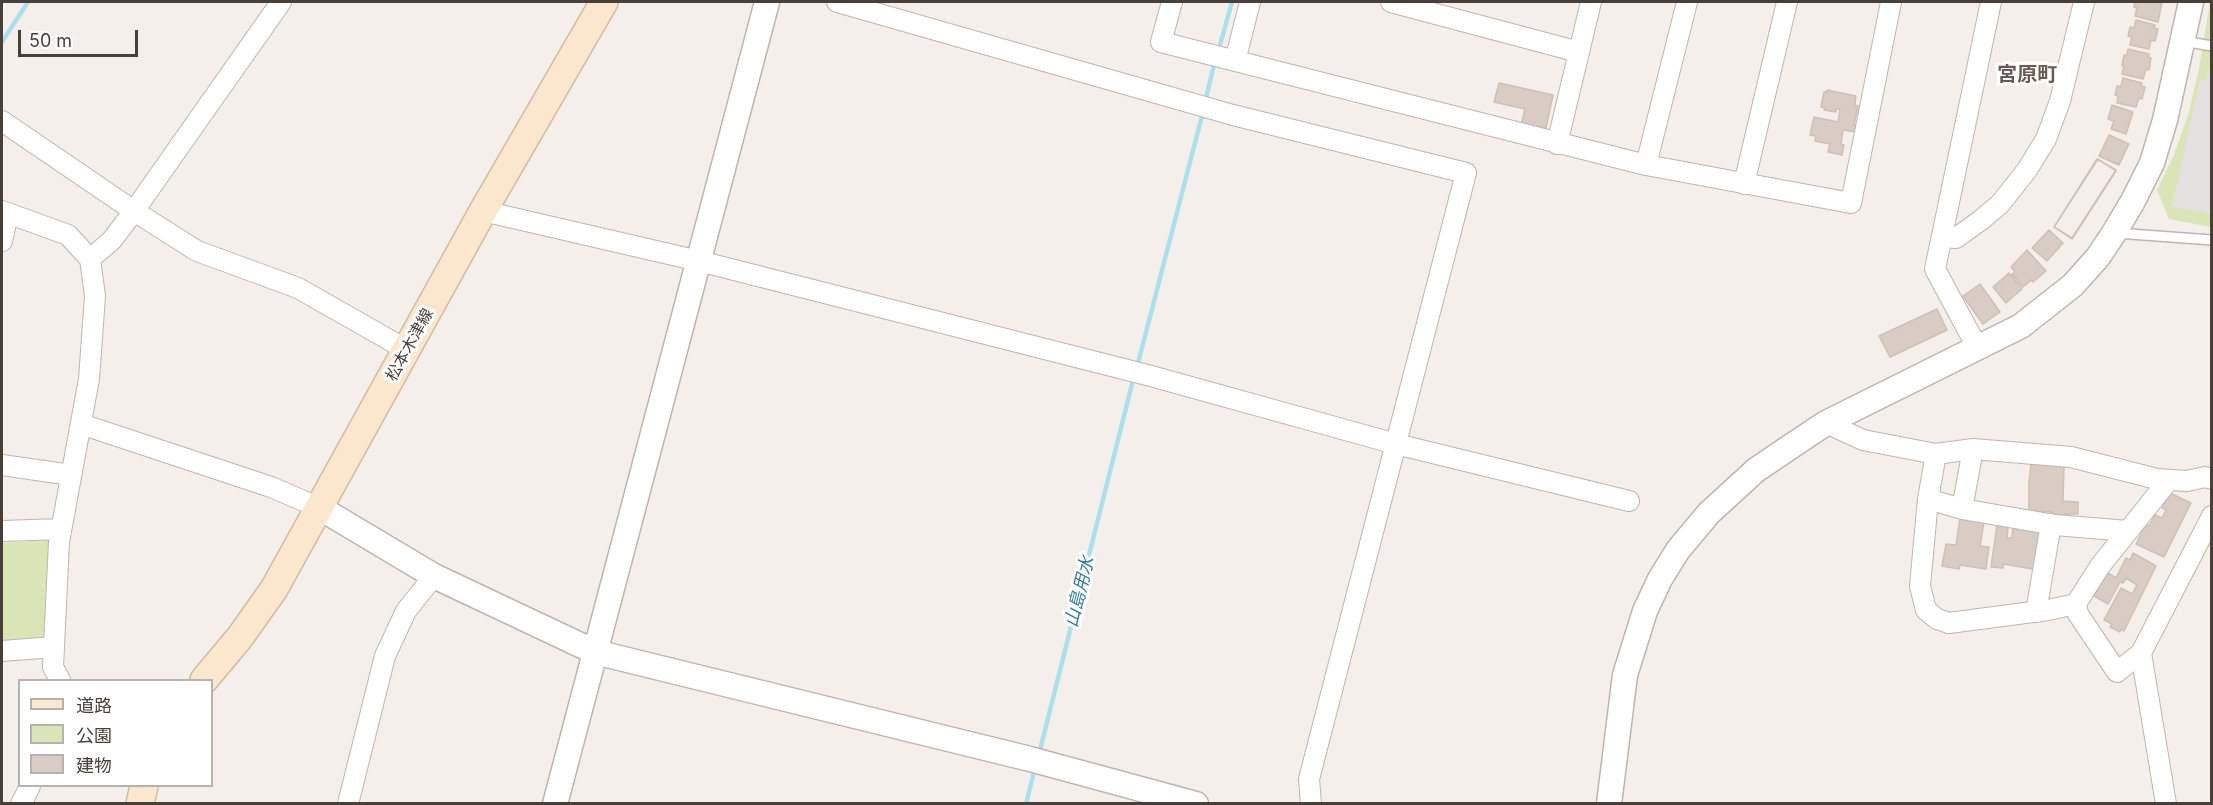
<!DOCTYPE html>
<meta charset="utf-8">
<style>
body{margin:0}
#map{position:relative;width:2213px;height:805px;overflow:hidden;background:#f4efeb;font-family:Inter,"Noto Sans JP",sans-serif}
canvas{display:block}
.frame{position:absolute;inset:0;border:3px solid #483f39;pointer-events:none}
.legend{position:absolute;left:18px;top:679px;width:195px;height:108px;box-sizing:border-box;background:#fff;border:2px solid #b6b2b0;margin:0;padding:8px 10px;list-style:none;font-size:18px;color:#483f39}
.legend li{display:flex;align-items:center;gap:12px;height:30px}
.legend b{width:30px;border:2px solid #b6b2b0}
.scale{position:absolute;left:18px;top:30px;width:120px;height:27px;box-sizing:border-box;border:3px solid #483f39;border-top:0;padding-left:8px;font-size:18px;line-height:21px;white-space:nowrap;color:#483f39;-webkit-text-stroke:4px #fff;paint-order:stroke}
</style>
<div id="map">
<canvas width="2213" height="805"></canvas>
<div class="frame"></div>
<ul class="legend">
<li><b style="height:8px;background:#fbe6ce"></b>道路</li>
<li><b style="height:16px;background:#dae5b7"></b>公園</li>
<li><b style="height:16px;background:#d8ccc4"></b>建物</li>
</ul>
<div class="scale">50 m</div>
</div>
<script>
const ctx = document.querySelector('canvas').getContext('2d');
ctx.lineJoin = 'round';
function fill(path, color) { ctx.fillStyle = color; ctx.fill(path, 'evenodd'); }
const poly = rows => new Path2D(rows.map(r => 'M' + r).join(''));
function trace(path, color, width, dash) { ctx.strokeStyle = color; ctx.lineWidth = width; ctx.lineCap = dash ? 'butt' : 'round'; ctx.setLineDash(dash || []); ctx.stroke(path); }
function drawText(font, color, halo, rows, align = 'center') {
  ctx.font = font + ' Inter,"Noto Sans JP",sans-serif'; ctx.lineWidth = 6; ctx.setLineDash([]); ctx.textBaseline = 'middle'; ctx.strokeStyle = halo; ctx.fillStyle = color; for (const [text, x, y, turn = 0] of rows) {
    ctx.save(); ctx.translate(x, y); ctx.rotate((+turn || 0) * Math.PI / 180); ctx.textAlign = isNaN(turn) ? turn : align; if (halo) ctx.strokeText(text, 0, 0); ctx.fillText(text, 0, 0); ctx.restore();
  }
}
const green = poly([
 [2210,2,2211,2,2211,227,2169,219,2157,190,2174,155,2189,112,2199,68],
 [49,540,45,643,2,647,2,543]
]);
const parking = poly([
 [2211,70,2212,70,2211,214,2172,207,2200,79,2206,80,2208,71]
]);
const stream = poly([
 [2,42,28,2],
 [1220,45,1232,2],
 [1206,98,1214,65],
 [1137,367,1203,112],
 [1039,754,1133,380],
 [1026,804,1035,768]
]);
const building = poly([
 [2135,2,2162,2,2158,22,2135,16,2137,8,2134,7,2135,2],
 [2136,20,2155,25,2154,28,2158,29,2155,41,2151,40,2149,49,2130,45,2132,37,2128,36,2130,27,2134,28,2136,20],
 [2128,49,2149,54,2148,57,2151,58,2149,70,2146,69,2143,79,2122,74,2124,66,2122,66,2124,55,2127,55,2128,49],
 [2123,78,2142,83,2141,86,2145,87,2142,99,2139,98,2136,107,2117,103,2118,96,2115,95,2117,86,2121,87,2123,78],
 [1499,83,1553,95,1546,128,1537,126,1537,129,1521,126,1525,109,1494,102,1499,83],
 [1827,90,1856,96,1855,105,1858,106,1854,125,1857,125,1856,132,1843,130,1841,144,1844,145,1842,155,1828,152,1830,144,1815,141,1816,136,1810,135,1814,117,1838,122,1840,109,1836,109,1836,112,1824,110,1825,108,1821,107,1824,92,1827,92,1827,90],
 [2112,105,2133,112,2126,134,2111,129,2114,121,2108,119,2112,105],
 [2109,135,2129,144,2119,165,2099,156,2109,135],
 [2097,159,2116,170,2072,238,2054,227,2097,159],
 [2098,159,2116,171,2072,239,2054,227,2098,159],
 [2049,230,2063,243,2047,261,2032,248,2049,230],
 [2027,250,2046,271,2033,282,2031,280,2023,287,2012,274,2015,272,2011,267,2027,250],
 [2009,273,2022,289,2006,303,1993,287,2009,273],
 [1980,284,2000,312,1983,324,1963,296,1980,284],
 [1937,309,1947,330,1890,357,1879,336,1937,309],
 [2031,464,2064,466,2063,501,2078,502,2078,514,2064,514,2064,517,2052,517,2052,512,2029,511,2029,483,2031,464],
 [2170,493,2191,503,2164,557,2136,544,2146,524,2149,526,2155,515,2162,518,2166,510,2162,508,2170,493],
 [1960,518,1984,522,1980,546,1989,547,1986,569,1960,565,1959,569,1942,566,1946,544,1956,545,1960,518],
 [1997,525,2008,526,2007,538,2012,538,2013,526,2042,530,2038,570,2004,564,2003,568,1991,567,1997,525],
 [2133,553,2156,566,2124,631,2121,629,2120,632,2110,627,2112,624,2104,620,2121,588,2132,594,2137,585,2126,578,2123,583,2120,582,2108,604,2094,596,2106,572,2116,578,2126,558,2130,560,2133,553]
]);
const service = poly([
 [2183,41,2212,46],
 [2116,233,2212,240]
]);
const minor = poly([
 [837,2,1233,115,1466,173,1309,779,1311,804],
 [1172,2,1161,42,1646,165,1851,203,1891,2],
 [1391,2,1579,52],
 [1235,61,1250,2],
 [2,121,134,211,197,251,298,288,407,350],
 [1557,144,1591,2],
 [1646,165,1687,2],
 [1744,184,1787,2],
 [2,211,68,235,90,259,95,296,89,379,59,542,53,667,60,680],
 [483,211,699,261,1151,376,1396,444,1629,501],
 [1942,237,1956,238,1981,220,2000,204,2027,170,2046,139,2060,101,2084,2],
 [2,241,8,213],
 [90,259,112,240,134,211,281,2],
 [1978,349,1935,269,1991,2],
 [1826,423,1863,440,1936,454,1973,449,2071,457,2157,479,2187,481,2205,477,2212,479],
 [81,424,271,487,320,508],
 [1936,454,1928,499,1920,586,1926,610,1937,619,1949,623,2048,610,2076,604,2078,614,2117,672,2141,653,2212,516],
 [2,465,71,475],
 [1928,499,1962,509,2055,525,2128,531],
 [1962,509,1973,449],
 [2,531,61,529],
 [2076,604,2100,566,2168,481],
 [2036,612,2051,524],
 [2,651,54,647],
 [2141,653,2166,804],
 [21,804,30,786],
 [348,804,385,656,406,611,434,576]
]);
const tertiary = poly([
 [320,508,434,576,595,652,1030,759,1196,804],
 [555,804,767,2],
 [1609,804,1625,675,1645,611,1660,579,1678,550,1709,513,1756,470,1787,449,1826,423,2021,326,2073,285,2098,257,2114,233,2133,201,2152,163,2165,120,2191,2]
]);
const secondary = poly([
 [204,680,240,637,274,589,483,211,604,2],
 [140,804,144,786]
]);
const streetNames = [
 ["松本木津線",410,345,-61]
];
const waterNames = [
 ["山島用水",1080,592,-76]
];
const quarterNames = [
 ["宮原町",2027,75]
];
fill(green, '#dae5b7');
fill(parking, '#e3e0df');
trace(stream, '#acdfec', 4.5);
fill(building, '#d8ccc4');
trace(building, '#cfbfb4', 1.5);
trace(service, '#bfb5ae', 12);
trace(minor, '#bfb5ae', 22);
trace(tertiary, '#bfb5ae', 27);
trace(secondary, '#d3bb9f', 30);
trace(service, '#fff', 9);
trace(minor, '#fff', 20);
trace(tertiary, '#fff', 24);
trace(secondary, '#fbe6ce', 27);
drawText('16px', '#483f39', '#fff', streetNames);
drawText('italic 18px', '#338095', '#fff', waterNames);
drawText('bold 20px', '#6a5a51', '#fff', quarterNames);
</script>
